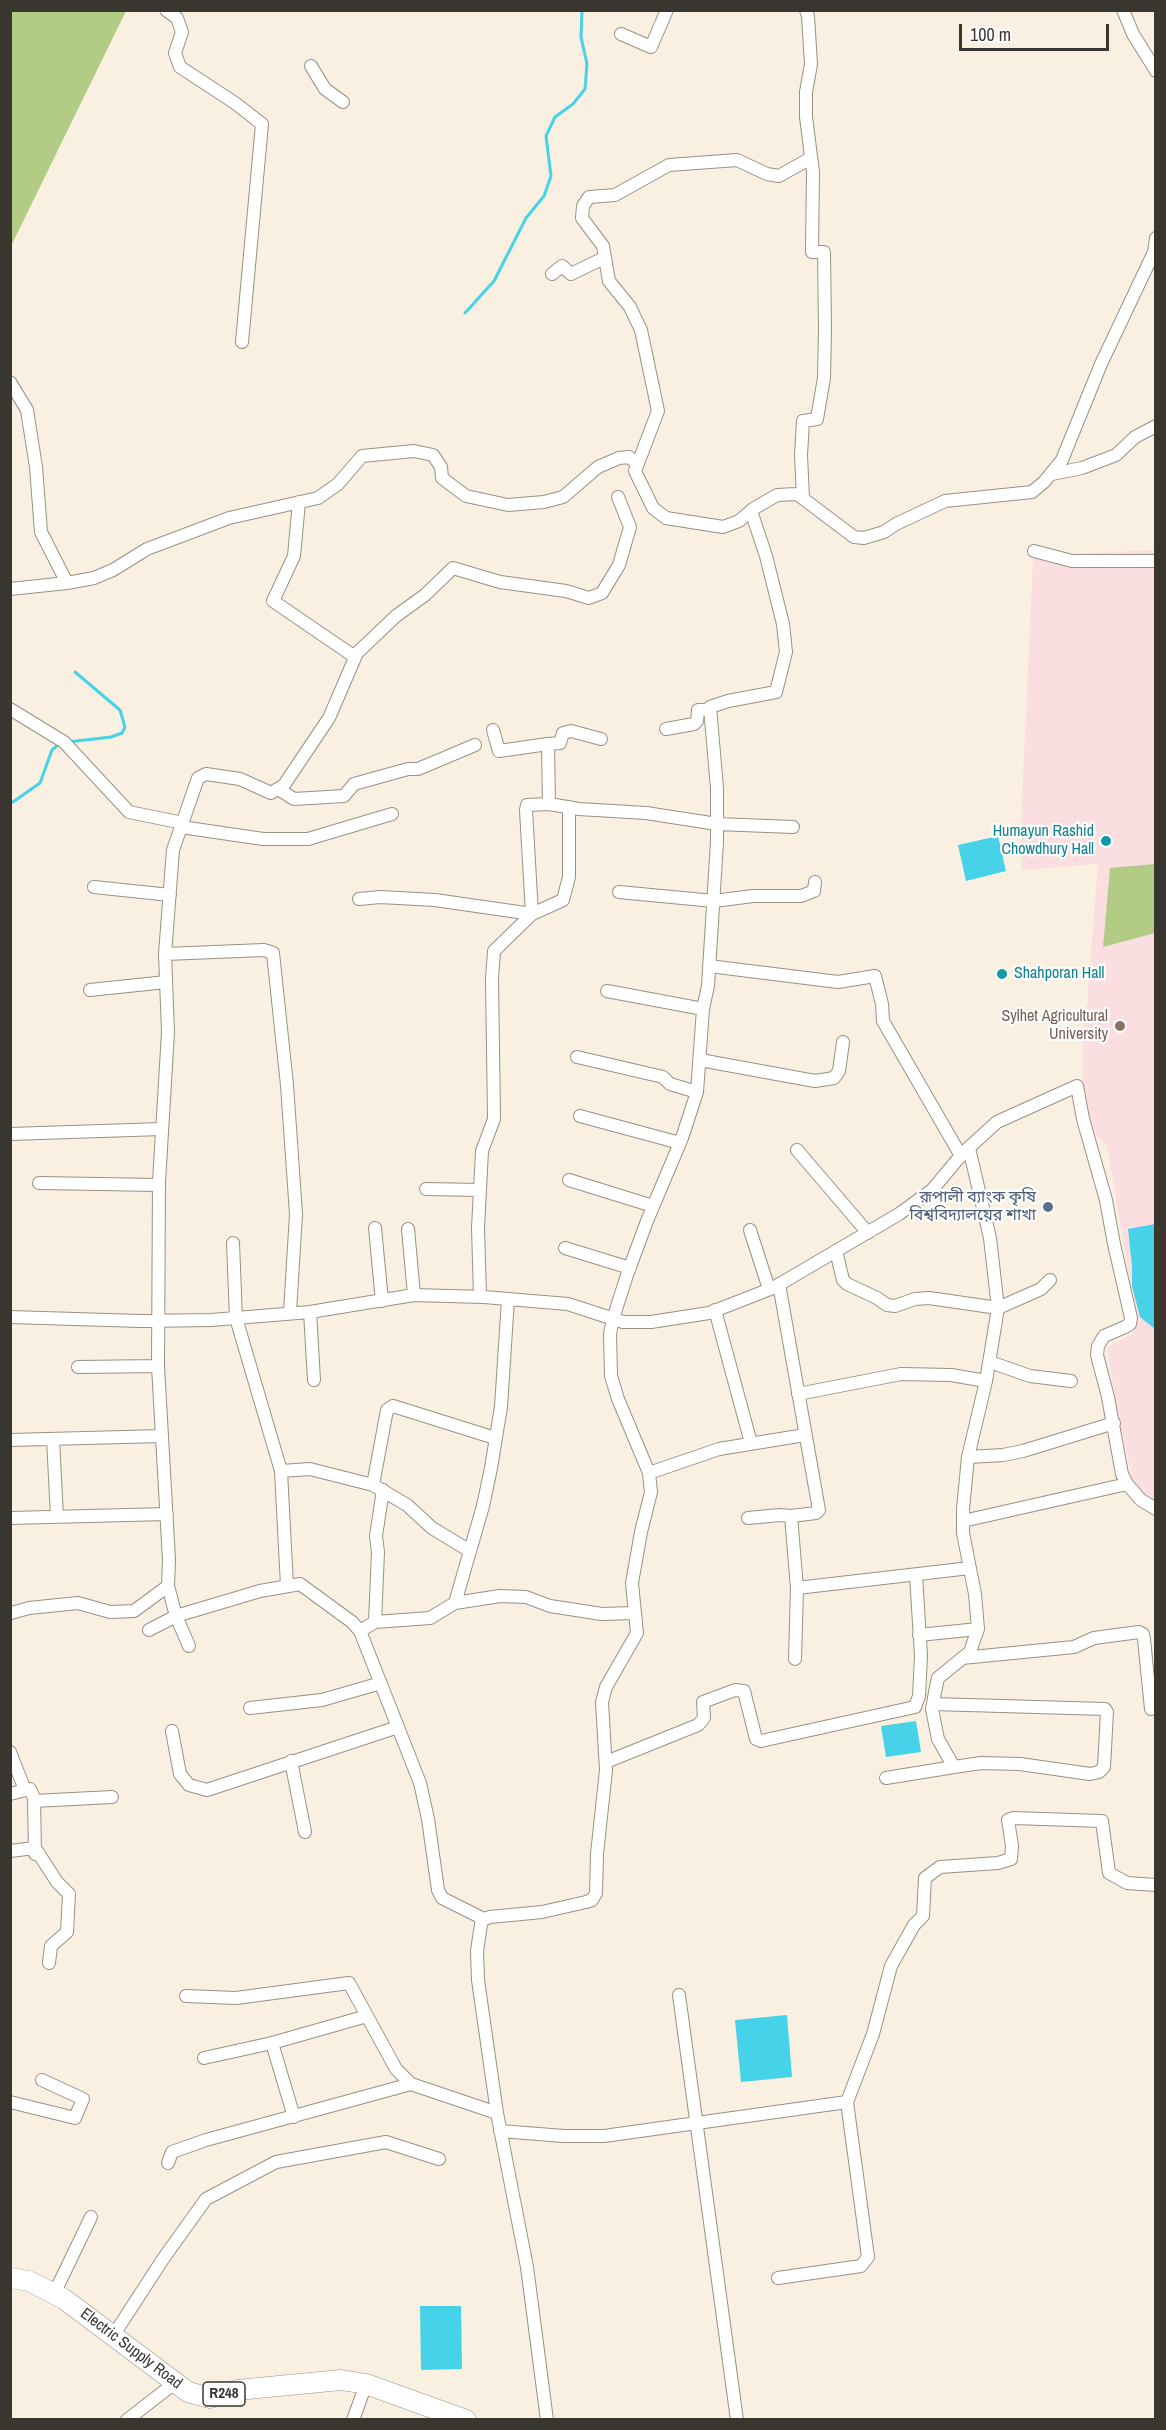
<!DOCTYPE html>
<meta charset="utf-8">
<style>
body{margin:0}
#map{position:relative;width:1166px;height:2430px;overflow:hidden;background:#f9f0e1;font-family:"Archivo Narrow",sans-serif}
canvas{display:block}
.frame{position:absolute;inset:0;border:12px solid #393630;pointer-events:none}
.scale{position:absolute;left:959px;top:24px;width:150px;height:27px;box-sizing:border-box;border:3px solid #393630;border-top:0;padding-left:8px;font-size:18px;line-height:21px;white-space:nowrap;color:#393630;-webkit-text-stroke:4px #fefefe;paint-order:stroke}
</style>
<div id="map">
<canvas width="1166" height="2430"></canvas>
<div class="frame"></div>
<div class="scale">100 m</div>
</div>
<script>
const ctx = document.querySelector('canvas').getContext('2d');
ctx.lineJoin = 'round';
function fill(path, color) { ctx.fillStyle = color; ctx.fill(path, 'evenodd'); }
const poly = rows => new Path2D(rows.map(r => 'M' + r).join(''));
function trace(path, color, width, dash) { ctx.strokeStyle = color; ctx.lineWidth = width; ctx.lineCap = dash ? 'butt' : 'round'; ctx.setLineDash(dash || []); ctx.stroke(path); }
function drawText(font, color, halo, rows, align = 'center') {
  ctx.font = font + ' "Archivo Narrow","Noto Sans Bengali",sans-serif'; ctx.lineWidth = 4.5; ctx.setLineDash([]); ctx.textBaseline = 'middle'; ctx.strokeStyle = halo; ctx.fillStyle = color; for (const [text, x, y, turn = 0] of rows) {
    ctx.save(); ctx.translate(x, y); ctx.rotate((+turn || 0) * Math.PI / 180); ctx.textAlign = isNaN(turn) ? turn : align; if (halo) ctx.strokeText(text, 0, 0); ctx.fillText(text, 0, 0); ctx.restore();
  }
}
const education = poly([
 [1155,550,1155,1506,1148,1501,1133,1483,1117,1409,1107,1347,1132,1334,1137,1323,1107,1146,1092,1133,1082,1091,1083,1036,1086,1016,1098,864,1022,870,1021,825,1033,556]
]);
const green = poly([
 [11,10,126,11,11,246,10,11],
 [1155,864,1155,933,1103,947,1110,868]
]);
const water = poly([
 [998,836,1006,871,966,881,958,845],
 [1155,1224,1156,1224,1155,1329,1140,1317,1132,1286,1132,1266,1128,1229],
 [916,1721,921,1752,886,1757,881,1726],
 [787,2015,792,2077,741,2082,735,2020],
 [420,2306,461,2306,462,2369,421,2370]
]);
const stream = poly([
 [465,313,494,281,526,218,544,196,551,176,546,136,555,117,573,104,585,89,587,64,581,37,582,10],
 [68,742,111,737,122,733,125,727,120,710,75,672],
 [10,804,40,783,52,750,59,744]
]);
const minor = poly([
 [166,10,177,18,182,32,175,53,180,67,235,103,262,124,242,342],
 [1123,10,1133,34,1156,71],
 [621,34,651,47,667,10],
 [311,66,325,89,343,102],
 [811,158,779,176,767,174,737,160,669,165,615,195,589,197,583,206,582,218,603,246,609,281,630,307,641,330,658,411,635,471,653,508,666,518,723,527,739,521,753,509,777,495,797,494,854,537,864,538,884,532,896,524,945,501,1032,492,1044,482,1062,460,1101,364,1154,252,1156,238],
 [552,274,562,266,571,274,604,258],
 [10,382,27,410,36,467,41,532,67,583,10,589],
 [1052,474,1082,468,1116,455,1135,437,1156,426],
 [803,498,801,455,803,421,817,419,824,378,825,329,824,252,812,252,813,172,806,117,806,92,811,64,808,16,806,10],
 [299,502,294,556,273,601,355,657],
 [1034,551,1072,561,1156,561],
 [67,583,94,578,113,570,147,549,229,518,318,498,338,484,362,456,414,451,433,455,441,467,442,478,466,496,508,505,544,502,563,497,598,467,619,458,629,457,637,464],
 [10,709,64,742,129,812,183,823],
 [666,729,694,724,697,721,698,710,710,710],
 [493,730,499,751,548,744,549,804,579,809,646,813,717,824,793,827],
 [548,744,560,743,563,733,571,731,601,739],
 [278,789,294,799,344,796,354,784,408,769,418,769,475,745],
 [181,827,263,839,308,839,392,814],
 [94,887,170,895],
 [619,892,714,901,753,896,801,896,814,891,815,882],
 [359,899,380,897,435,900,532,914],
 [532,914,526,810,527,805,549,804],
 [165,954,264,950,273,953,287,1085,296,1214,290,1312],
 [709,966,838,982,875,976,882,1004,883,1021,961,1156],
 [90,990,166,982],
 [607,991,703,1009],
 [577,1057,663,1077,670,1084,697,1092],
 [700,1060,815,1081,834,1078,839,1071,843,1042],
 [580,1116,680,1143],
 [10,1134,162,1129],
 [797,1150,868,1233],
 [569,1180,653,1206],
 [39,1183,159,1185],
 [426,1189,480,1190],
 [375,1228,382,1301],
 [408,1229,414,1295],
 [750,1230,769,1289],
 [233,1243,236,1318,281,1471,287,1586],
 [565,1248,630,1268],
 [836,1251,843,1280,847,1284,877,1298,887,1305,895,1306,915,1299,929,1298,998,1308,990,1238,969,1148],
 [779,1284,819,1510,816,1513,791,1516],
 [480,1296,478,1228,482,1151,494,1119,492,979,494,951,532,914,563,900,569,877,569,807],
 [508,1299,501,1407,491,1468,483,1506,455,1603,430,1618,375,1622,360,1631,352,1622,300,1584,260,1591,176,1616,168,1586,169,1560,158,1366,159,1182,168,1032,165,954,173,850,198,778,206,774,240,779,271,793,284,785,329,718,357,653,396,616,425,595,453,568,500,582,566,591,589,598,602,593,619,565,630,527,618,497],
 [715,1310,751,1443],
 [310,1312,314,1380],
 [10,1317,140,1321,211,1320,310,1312,414,1295,484,1297,568,1304,623,1322,651,1322,709,1313,773,1288,899,1214,932,1190,963,1153,997,1122,1077,1086,1083,1119,1106,1200,1114,1244,1131,1318,1130,1324,1125,1327,1104,1336,1098,1346,1097,1355,1108,1397,1122,1474,1127,1484,1141,1500,1156,1509],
 [990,1362,1030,1376,1071,1381],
 [78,1367,158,1366],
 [798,1394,901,1374,951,1375,986,1381],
 [53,1439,57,1517],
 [10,1440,162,1436],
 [968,1457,1003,1455,1023,1451,1114,1423],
 [281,1471,310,1469,373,1485,407,1505,432,1528,470,1551],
 [649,1473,719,1449,805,1435],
 [373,1485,387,1410,393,1406,495,1438],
 [10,1518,167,1514],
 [748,1518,780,1515,791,1516,797,1588,970,1568],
 [963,1521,1127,1484],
 [455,1603,500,1596,526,1597,550,1606,602,1614,635,1613],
 [11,1613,29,1608,78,1603,110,1612,134,1611,168,1586],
 [375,1622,378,1552,376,1536,383,1490],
 [149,1630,176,1616,189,1646],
 [360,1631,420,1783,428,1819,438,1890,442,1898,484,1919],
 [919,1635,978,1629],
 [962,1658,1074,1647,1094,1638,1139,1632,1143,1634,1144,1639,1151,1709],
 [795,1659,797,1588],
 [933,1704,1105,1709,1107,1712,1104,1767,1099,1772,1090,1774,1020,1764,981,1763,954,1767,938,1739,932,1709,933,1704,935,1692,938,1678,970,1652,978,1629,975,1594,963,1533,963,1509,968,1457,986,1381,998,1308,1041,1289,1050,1280],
 [250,1708,322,1700,381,1683],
 [172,1731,180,1774,189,1785,207,1790,398,1727],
 [10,1752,25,1790],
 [291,1761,305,1832],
 [606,1762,698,1725,704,1718,703,1702,735,1690,744,1691,756,1739,761,1741,915,1707,919,1696,921,1656,916,1575],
 [886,1778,954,1767],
 [10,1794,30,1789,34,1798,35,1854],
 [34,1801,112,1797],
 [10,1851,35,1848,57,1882,69,1894,67,1932,51,1946,49,1963],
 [679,1995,737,2420],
 [186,1996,236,1998,349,1983,396,2069,411,2084,497,2113,527,2267,547,2420],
 [272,2043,294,2117],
 [204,2058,272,2043,367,2016],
 [10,2102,75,2118,83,2099,42,2080],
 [847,2102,873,2034,891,1966,914,1925,923,1916,925,1878,940,1867,998,1863,1011,1859,1012,1846,1008,1820,1013,1818,1102,1821,1109,1873,1127,1883,1156,1885],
 [497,2113,478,1980,477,1951,481,1924,484,1919,490,1917,542,1912,586,1902,592,1900,596,1893,597,1854,606,1770,602,1702,606,1687,637,1633,632,1583,641,1532,651,1492,649,1473,618,1399,611,1376,610,1334,613,1319,627,1275,647,1221,682,1138,697,1092,703,1009,708,986,717,842,717,788,710,707,728,701,776,692,786,652,783,624,766,556,751,511],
 [500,2131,564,2136,604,2136,847,2102,868,2257,861,2266,778,2278],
 [168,2163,172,2152,206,2140,411,2084],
 [54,2294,91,2217],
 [113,2336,163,2259,206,2199,276,2162,386,2142,439,2159],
 [127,2420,176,2382],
 [353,2420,366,2384]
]);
const primary = poly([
 [10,2278,29,2281,64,2299,188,2392,210,2398,237,2390,341,2380,366,2384,466,2420]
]);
const markers = [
 [1106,841,6,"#0f9aa8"],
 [1002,974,6,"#0f9aa8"],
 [1120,1026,6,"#8d6e63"],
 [1048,1207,6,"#5c6f8a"]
];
const shields = [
 [224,2394,42]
];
const shieldNames = [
 ["R248",224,2394]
];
const cultureNames = [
 ["Humayun Rashid",1094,832],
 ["Chowdhury Hall",1094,850],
 ["Shahporan Hall",1014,974,"left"]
];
const educationNames = [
 ["Sylhet Agricultural",1108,1017],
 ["University",1108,1035]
];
const serviceNames = [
 ["রূপালী ব্যাংক কৃষি",1036,1198],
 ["বিশ্ববিদ্যালয়ের শাখা",1036,1216]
];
const streetNames = [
 ["Electric Supply Road",131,2349,37]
];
fill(education, '#fbdfe0');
fill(green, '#b2cb85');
fill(water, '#46d3e9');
trace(stream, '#46d3e9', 3);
trace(minor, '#9a9184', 14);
trace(primary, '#9a9184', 21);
trace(minor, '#fff', 12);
trace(primary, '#fff', 20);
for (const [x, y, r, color] of markers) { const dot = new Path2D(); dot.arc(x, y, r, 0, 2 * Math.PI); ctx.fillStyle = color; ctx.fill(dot); trace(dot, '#fefefe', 2); }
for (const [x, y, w] of shields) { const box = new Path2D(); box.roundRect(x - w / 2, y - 12, w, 24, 4.5); ctx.fillStyle = '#fefefe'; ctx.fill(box); trace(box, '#393630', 1.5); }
drawText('bold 15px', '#393630', null, shieldNames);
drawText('16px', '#0d838f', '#fefefe', cultureNames, 'right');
drawText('16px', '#785e54', '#fefefe', educationNames, 'right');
drawText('16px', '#4e5e75', '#fefefe', serviceNames, 'right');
drawText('16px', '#393630', '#fefefe', streetNames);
</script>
